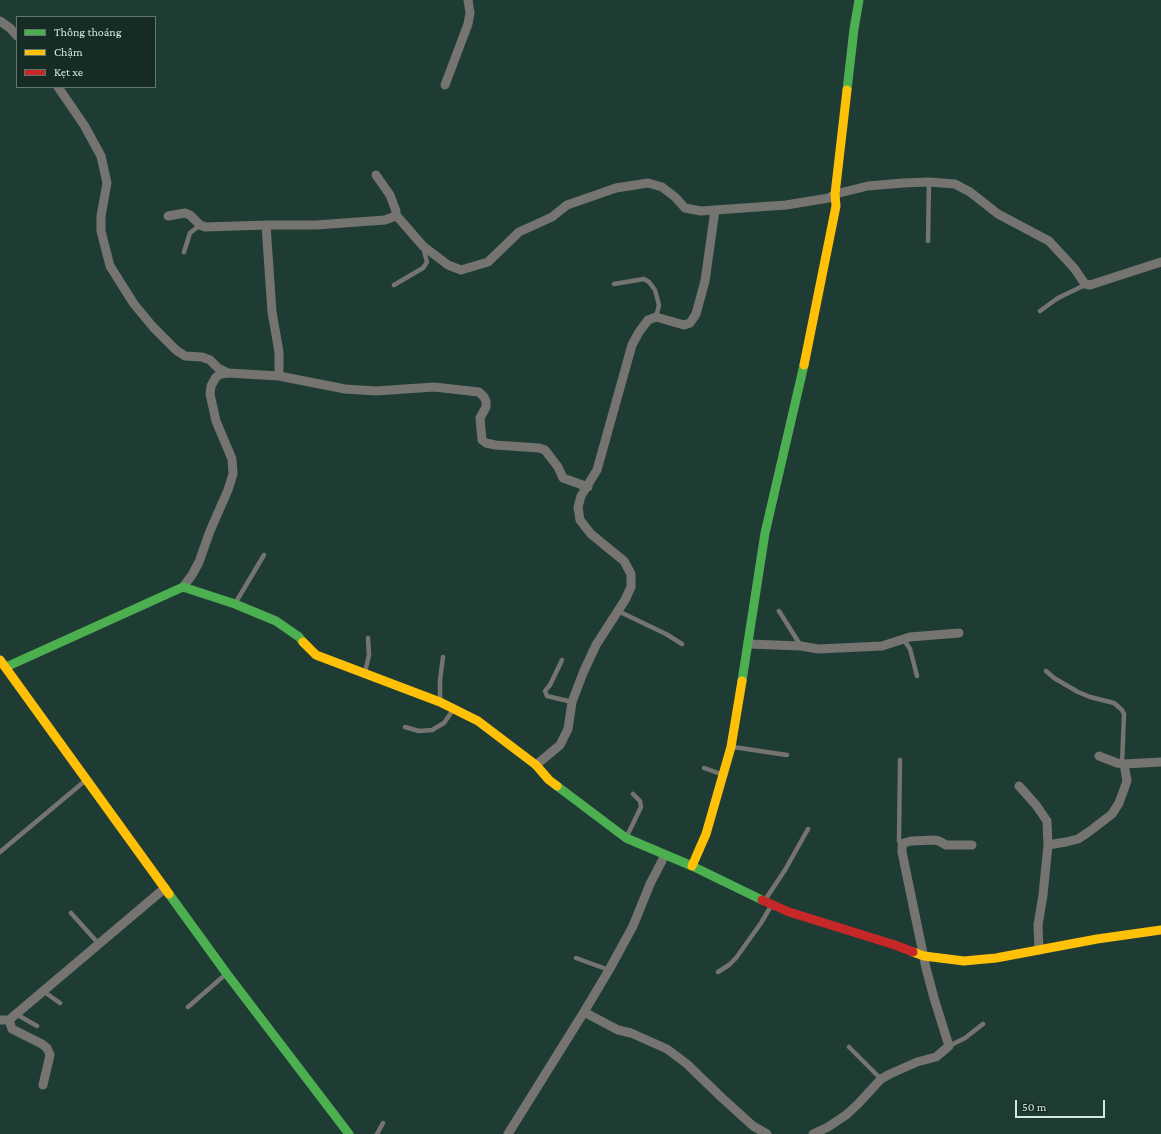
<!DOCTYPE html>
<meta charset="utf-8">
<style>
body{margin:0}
#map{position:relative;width:1161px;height:1134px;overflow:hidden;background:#1f3c34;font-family:"Crimson Pro",serif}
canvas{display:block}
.legend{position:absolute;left:16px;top:16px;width:140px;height:72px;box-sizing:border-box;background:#152b23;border:1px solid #60776f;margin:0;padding:5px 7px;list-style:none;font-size:12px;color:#d0eae0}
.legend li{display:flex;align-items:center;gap:8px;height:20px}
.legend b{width:20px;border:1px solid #60776f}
.scale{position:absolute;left:1015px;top:1100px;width:90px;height:18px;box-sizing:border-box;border:2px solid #d0eae0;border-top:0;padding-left:5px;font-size:12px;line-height:14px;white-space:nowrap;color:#d0eae0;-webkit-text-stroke:3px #152b23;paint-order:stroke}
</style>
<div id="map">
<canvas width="1161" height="1134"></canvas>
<ul class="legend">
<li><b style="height:5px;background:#4caf50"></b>Thông thoáng</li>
<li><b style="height:5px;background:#ffc107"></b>Chậm</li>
<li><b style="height:5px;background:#c62828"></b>Kẹt xe</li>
</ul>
<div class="scale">50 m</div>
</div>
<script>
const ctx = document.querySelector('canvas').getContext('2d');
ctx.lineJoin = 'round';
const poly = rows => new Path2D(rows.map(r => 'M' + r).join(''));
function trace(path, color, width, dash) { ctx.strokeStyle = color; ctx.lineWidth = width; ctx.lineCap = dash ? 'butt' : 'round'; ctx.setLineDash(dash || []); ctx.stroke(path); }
const lane = poly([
 [928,241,929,182],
 [184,252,190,233,200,225],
 [614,284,644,279,649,282,655,290,659,305,656,317],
 [394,285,423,268,427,262,423,247],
 [1040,311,1058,298,1085,285],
 [236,602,264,555],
 [618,611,666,634,682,644],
 [779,611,801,646],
 [904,640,910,649,917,676],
 [562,660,550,685,545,691,547,696,572,702],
 [1046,671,1054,678,1078,692,1090,697,1114,703,1122,710,1124,714,1122,764],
 [365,672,369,655,368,638],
 [440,701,440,680,443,657],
 [405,727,419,731,432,730,444,723,453,710],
 [733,747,787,755],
 [900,760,899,841,902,847],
 [704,768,721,774],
 [627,836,641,807,640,801,633,794],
 [0,852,86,780],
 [765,900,785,870,808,829],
 [71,913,99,944],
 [576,958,609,970],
 [718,972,729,965,736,958,761,923,771,906],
 [43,991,60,1003],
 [188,1007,226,974],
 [16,1014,37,1026],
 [949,1046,965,1038,983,1024],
 [849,1047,881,1079],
 [377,1134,383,1123]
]);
const street = poly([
 [0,21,10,28,17,36],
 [445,85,468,24,470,13,468,0],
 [58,87,84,125,101,156,107,183,101,216,101,231,110,266,134,304,153,327,176,350,185,356,202,357,210,360,218,368,228,373,279,376,345,389,376,391,434,387,479,392,484,397,486,401,486,407,480,418,482,440,486,443,495,445,539,448,545,450,558,467,563,478,588,487],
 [396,215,423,246,448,265,461,270,488,262,519,232,552,217,567,205,616,188,648,183,662,187,675,197,685,208,701,211,786,205,829,198,835,194,868,186,903,183,929,182,955,184,970,192,998,214,1049,241,1074,268,1085,284,1090,285,1161,262],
 [168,216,185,213,190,215,200,225,205,227,266,225,316,225,385,220,393,217,396,215,396,211,390,195,376,175],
 [266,225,272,312,279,352,279,376],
 [183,587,192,575,199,562,210,531,228,490,233,474,232,459,216,421,210,394,211,386,216,377,221,374,228,373],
 [748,644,801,646,818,649,882,646,910,637,959,633],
 [1099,756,1117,763,1124,764,1161,762],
 [536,765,560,745,568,729,572,702,583,673,596,645,625,600,631,587,631,574,624,561,591,534,580,520,578,507,581,496,597,470,632,345,639,332,648,320,656,317,684,325,690,323,696,314,705,281,715,210],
 [1019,786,1036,805,1047,821,1048,845,1043,895,1038,925,1039,950],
 [1048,845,1066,842,1078,839,1090,831,1112,814,1119,803,1127,781,1124,764],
 [584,1012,618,1030,631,1033,667,1049,687,1064,720,1096,753,1126,767,1134],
 [0,1020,9,1020,165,888],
 [9,1020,12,1029,42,1044,47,1048,50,1055,43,1085],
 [508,1134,584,1012,609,970,633,926,650,884,665,855],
 [813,1134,828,1127,846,1115,858,1104,881,1079,890,1074,917,1062,936,1057,949,1046,934,998,926,968,902,852,902,847,904,843,911,841,934,840,939,841,946,845,972,845]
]);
const fast = poly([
 [847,90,854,29,859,0],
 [6,667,183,587,235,604,276,621,299,637,303,642],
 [742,681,765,533,804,365],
 [557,786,626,838,692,866,762,900],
 [169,894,227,974,349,1134]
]);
const slow = poly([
 [804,365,836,206,835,194,847,90],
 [303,642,316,655,440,702,478,721,536,765,549,780,557,786],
 [0,660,169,894],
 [692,866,706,834,731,747,742,681],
 [913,952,924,956,964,961,996,958,1097,939,1161,930]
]);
const jam = poly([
 [762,900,789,912,895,945,913,952]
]);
trace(lane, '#767470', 4.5);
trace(street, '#767470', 9);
trace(fast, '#4caf50', 9);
trace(slow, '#ffc107', 9);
trace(jam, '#c62828', 9);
</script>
